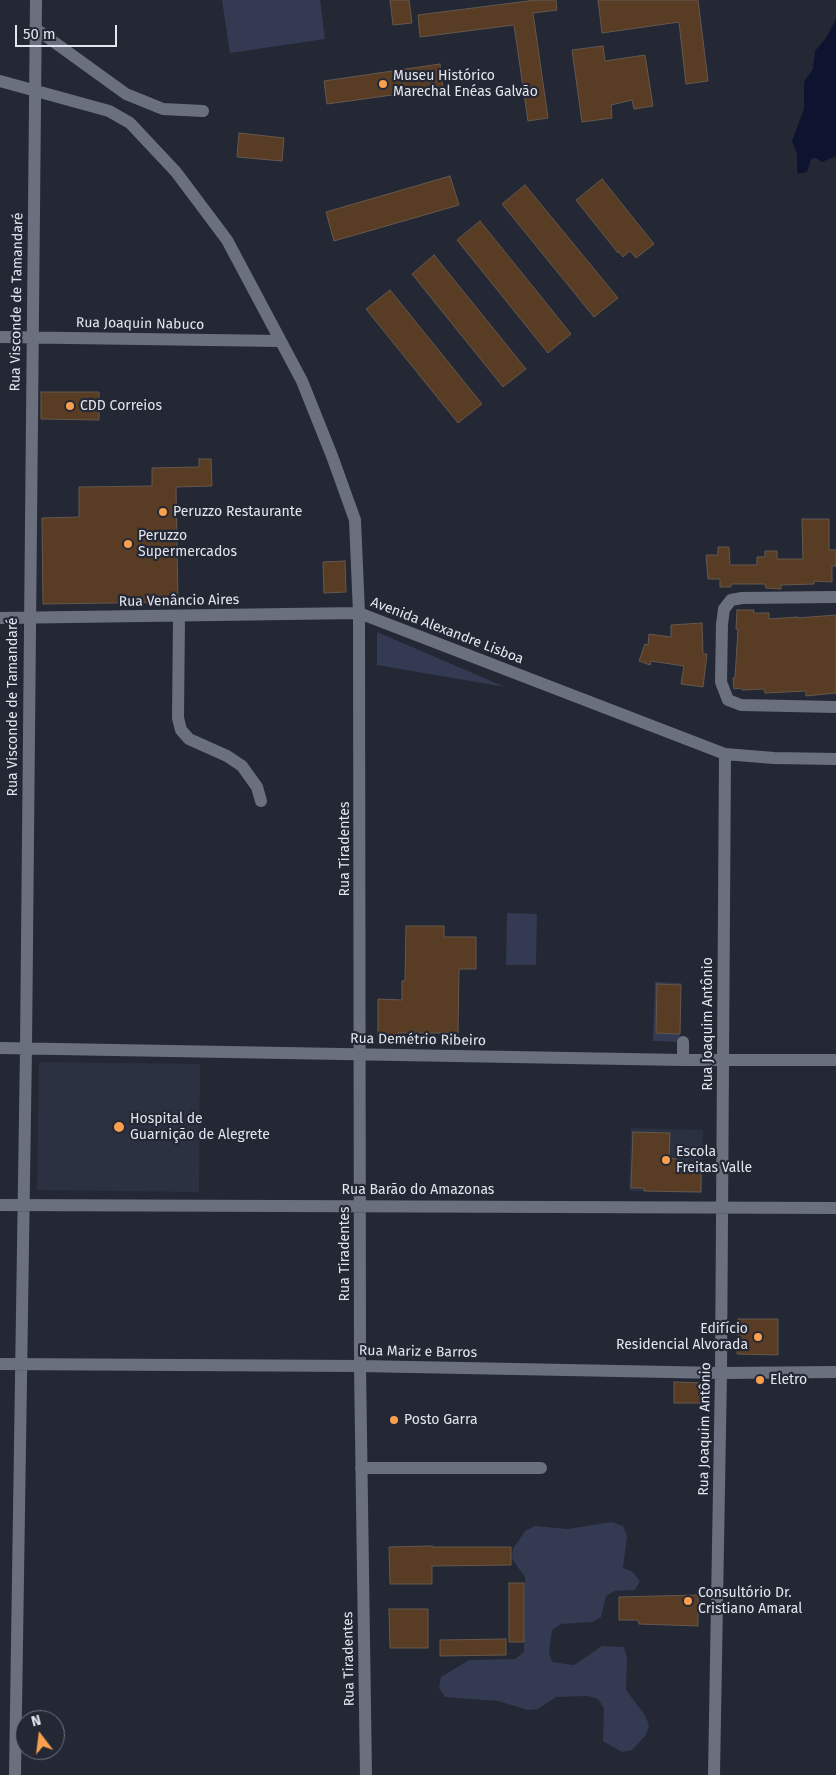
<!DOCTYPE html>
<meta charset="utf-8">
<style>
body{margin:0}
#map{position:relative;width:836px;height:1775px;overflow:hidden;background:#242834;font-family:"Fira Sans",sans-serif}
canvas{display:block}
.north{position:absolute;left:15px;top:1710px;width:50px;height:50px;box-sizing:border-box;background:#242834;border:1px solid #70747e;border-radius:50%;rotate:345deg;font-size:14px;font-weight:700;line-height:20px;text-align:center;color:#e3e6ee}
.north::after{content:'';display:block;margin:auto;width:18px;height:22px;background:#f99f4d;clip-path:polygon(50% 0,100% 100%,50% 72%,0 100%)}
.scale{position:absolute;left:15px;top:25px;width:102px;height:22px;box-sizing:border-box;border:2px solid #e3e6ee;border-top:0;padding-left:6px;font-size:15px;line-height:18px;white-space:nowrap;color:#e3e6ee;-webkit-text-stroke:4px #242834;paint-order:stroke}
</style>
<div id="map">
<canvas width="836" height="1775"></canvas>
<div class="north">N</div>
<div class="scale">50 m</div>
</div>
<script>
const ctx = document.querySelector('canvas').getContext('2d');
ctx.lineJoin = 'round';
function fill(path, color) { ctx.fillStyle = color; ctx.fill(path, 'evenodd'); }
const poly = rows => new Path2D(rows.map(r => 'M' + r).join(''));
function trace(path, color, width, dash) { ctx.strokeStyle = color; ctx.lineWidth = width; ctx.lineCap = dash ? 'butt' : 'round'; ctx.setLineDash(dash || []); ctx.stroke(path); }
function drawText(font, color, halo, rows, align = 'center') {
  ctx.font = font + ' "Fira Sans",sans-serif'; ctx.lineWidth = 4.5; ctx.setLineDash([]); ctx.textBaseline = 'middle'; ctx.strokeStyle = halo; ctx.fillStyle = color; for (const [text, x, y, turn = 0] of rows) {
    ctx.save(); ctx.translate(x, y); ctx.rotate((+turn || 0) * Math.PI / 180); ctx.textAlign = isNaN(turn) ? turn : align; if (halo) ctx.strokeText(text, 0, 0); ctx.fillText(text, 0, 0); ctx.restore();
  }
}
const built = poly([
 [39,1062,200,1064,199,1192,37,1190],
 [631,1128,703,1130,702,1193,629,1191]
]);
const green = poly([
 [222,0,320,0,325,39,230,53],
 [377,632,505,687,377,665],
 [507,913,537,914,536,965,506,965],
 [655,982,681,983,681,985,657,984,656,1033,680,1034,679,1042,653,1041],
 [612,1522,623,1526,627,1536,623,1568,633,1572,640,1581,635,1590,615,1591,606,1596,601,1617,592,1622,561,1624,552,1630,549,1652,552,1662,574,1665,602,1646,624,1647,627,1658,626,1690,645,1715,649,1725,646,1735,632,1750,622,1752,603,1741,604,1708,598,1699,588,1696,556,1697,538,1709,528,1710,498,1701,445,1697,439,1688,441,1677,469,1660,515,1659,524,1652,525,1577,512,1559,513,1549,525,1531,535,1526,568,1529]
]);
const water = poly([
 [836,19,836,156,822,162,816,158,811,159,807,172,799,174,797,172,797,153,792,141,804,109,804,82,813,69,815,51,826,38]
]);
const building = poly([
 [390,0,409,0,412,23,393,25,390,0],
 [536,0,556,0,557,10,533,13,548,118,528,121,514,25,420,37,418,15,536,0],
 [598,0,698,0,708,81,686,84,679,22,602,33,598,0],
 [603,46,605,61,645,55,653,106,634,109,632,100,611,105,612,118,582,122,572,50,603,46],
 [440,64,443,88,327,104,324,81,440,64],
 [239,133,284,138,282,161,237,157,239,133],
 [450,176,459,205,334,241,326,212,450,176],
 [602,179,654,244,636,258,630,251,623,257,619,252,618,253,576,200,602,179],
 [525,185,618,298,594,317,502,204,525,185],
 [480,221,571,334,548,353,457,240,480,221],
 [434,255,526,369,503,387,412,274,434,255],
 [390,290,482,404,458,423,366,309,390,290],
 [41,392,99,392,99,420,41,419,41,392],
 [199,459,211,459,212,486,176,487,178,602,43,604,42,518,79,517,79,487,152,486,152,468,199,467,199,459],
 [802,519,829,519,829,550,836,550,836,566,832,566,832,582,814,581,814,584,781,585,781,589,766,588,765,584,731,584,731,587,720,587,720,579,708,579,706,555,718,555,718,547,729,547,730,565,757,565,757,557,765,557,765,551,777,551,777,559,803,559,802,519],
 [345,561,346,592,324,593,323,562,345,561],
 [737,610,754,610,753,613,769,613,769,619,798,617,798,618,836,615,836,693,806,696,806,691,765,693,764,689,742,690,741,688,734,689,733,678,735,678,738,629,736,629,737,610],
 [702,623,703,654,707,654,703,687,681,684,684,666,651,661,650,665,639,661,645,644,648,645,649,634,671,637,671,625,702,623],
 [406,926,444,926,444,937,476,937,476,969,459,969,458,1033,398,1033,398,1039,378,1039,378,999,402,1000,402,981,405,981,406,926],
 [657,984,681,985,680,1034,656,1033,657,984],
 [633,1132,670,1133,669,1158,676,1159,675,1171,701,1171,701,1192,644,1191,644,1188,631,1188,633,1132],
 [738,1319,778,1319,778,1355,737,1354,738,1319],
 [674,1382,704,1383,703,1403,674,1403,674,1382],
 [432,1546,432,1547,511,1547,511,1565,432,1566,432,1584,390,1584,389,1547,432,1546],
 [509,1583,524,1583,524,1642,509,1642,509,1583],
 [698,1595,698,1626,639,1624,638,1620,619,1620,619,1597,698,1595],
 [389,1609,428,1609,428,1648,390,1648,389,1609],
 [506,1639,506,1655,440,1656,440,1640,506,1639]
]);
const minor = poly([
 [36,29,126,94,163,109,203,111],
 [0,81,109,111,130,123,176,172,227,240,302,381,332,456,355,520,359,613,360,1366,366,1775],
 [0,337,280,341],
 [836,597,742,598,731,600,724,609,722,624,721,682,728,700,741,705,836,707],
 [179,616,178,718,181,730,189,739,227,756,242,766,257,787,261,801],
 [0,618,359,613,725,754,774,758,836,759],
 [0,1048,683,1060,836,1060],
 [683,1060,683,1042],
 [0,1205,836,1208],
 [0,1364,360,1366,721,1373,836,1372],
 [361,1468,541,1468],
 [15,1775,26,1048,36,0],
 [714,1775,721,1373,725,754]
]);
const markers = [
 [383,84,5,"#f99f4d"],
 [70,406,5,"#f99f4d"],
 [163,512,5,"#f99f4d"],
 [128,544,5,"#f99f4d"],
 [119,1127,6,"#f99f4d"],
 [666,1160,5,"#f99f4d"],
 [758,1337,5,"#f99f4d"],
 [760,1380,5,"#f99f4d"],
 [394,1420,5,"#f99f4d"],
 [688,1601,5,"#f99f4d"]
];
const poiNames = [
 ["Museu Histórico",393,76],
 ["Marechal Enéas Galvão",393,92],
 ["CDD Correios",80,406],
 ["Peruzzo Restaurante",173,512],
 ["Peruzzo",138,536],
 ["Supermercados",138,552],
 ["Hospital de",130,1119],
 ["Guarnição de Alegrete",130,1135],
 ["Escola",676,1152],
 ["Freitas Valle",676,1168],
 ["Edifício",748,1329,"right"],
 ["Residencial Alvorada",748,1345,"right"],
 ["Eletro",770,1380],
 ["Posto Garra",404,1420],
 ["Consultório Dr.",698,1593],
 ["Cristiano Amaral",698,1609]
];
const streetNames = [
 ["Rua Visconde de Tamandaré",17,302,-89],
 ["Rua Joaquin Nabuco",140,324,1],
 ["Rua Venâncio Aires",179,601,-1],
 ["Avenida Alexandre Lisboa",447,631,21],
 ["Rua Visconde de Tamandaré",13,707,-90],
 ["Rua Tiradentes",345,849,-90],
 ["Rua Joaquim Antônio",708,1024,-90],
 ["Rua Demétrio Ribeiro",418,1040,1],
 ["Rua Barão do Amazonas",418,1190],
 ["Rua Tiradentes",345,1254,-90],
 ["Rua Mariz e Barros",418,1352,1],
 ["Rua Joaquim Antônio",705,1429,-89],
 ["Rua Tiradentes",349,1659,-91]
];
fill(built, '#2c3142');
fill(green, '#333a51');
fill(water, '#0e142f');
fill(building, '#583c24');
trace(building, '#65584e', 1);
trace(minor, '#6b707f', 12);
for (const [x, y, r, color] of markers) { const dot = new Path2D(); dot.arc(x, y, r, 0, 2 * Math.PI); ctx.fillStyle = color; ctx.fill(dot); trace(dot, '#242834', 2); }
drawText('14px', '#e3e6ee', '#242834', poiNames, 'left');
drawText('14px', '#e3e6ee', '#242834', streetNames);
</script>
